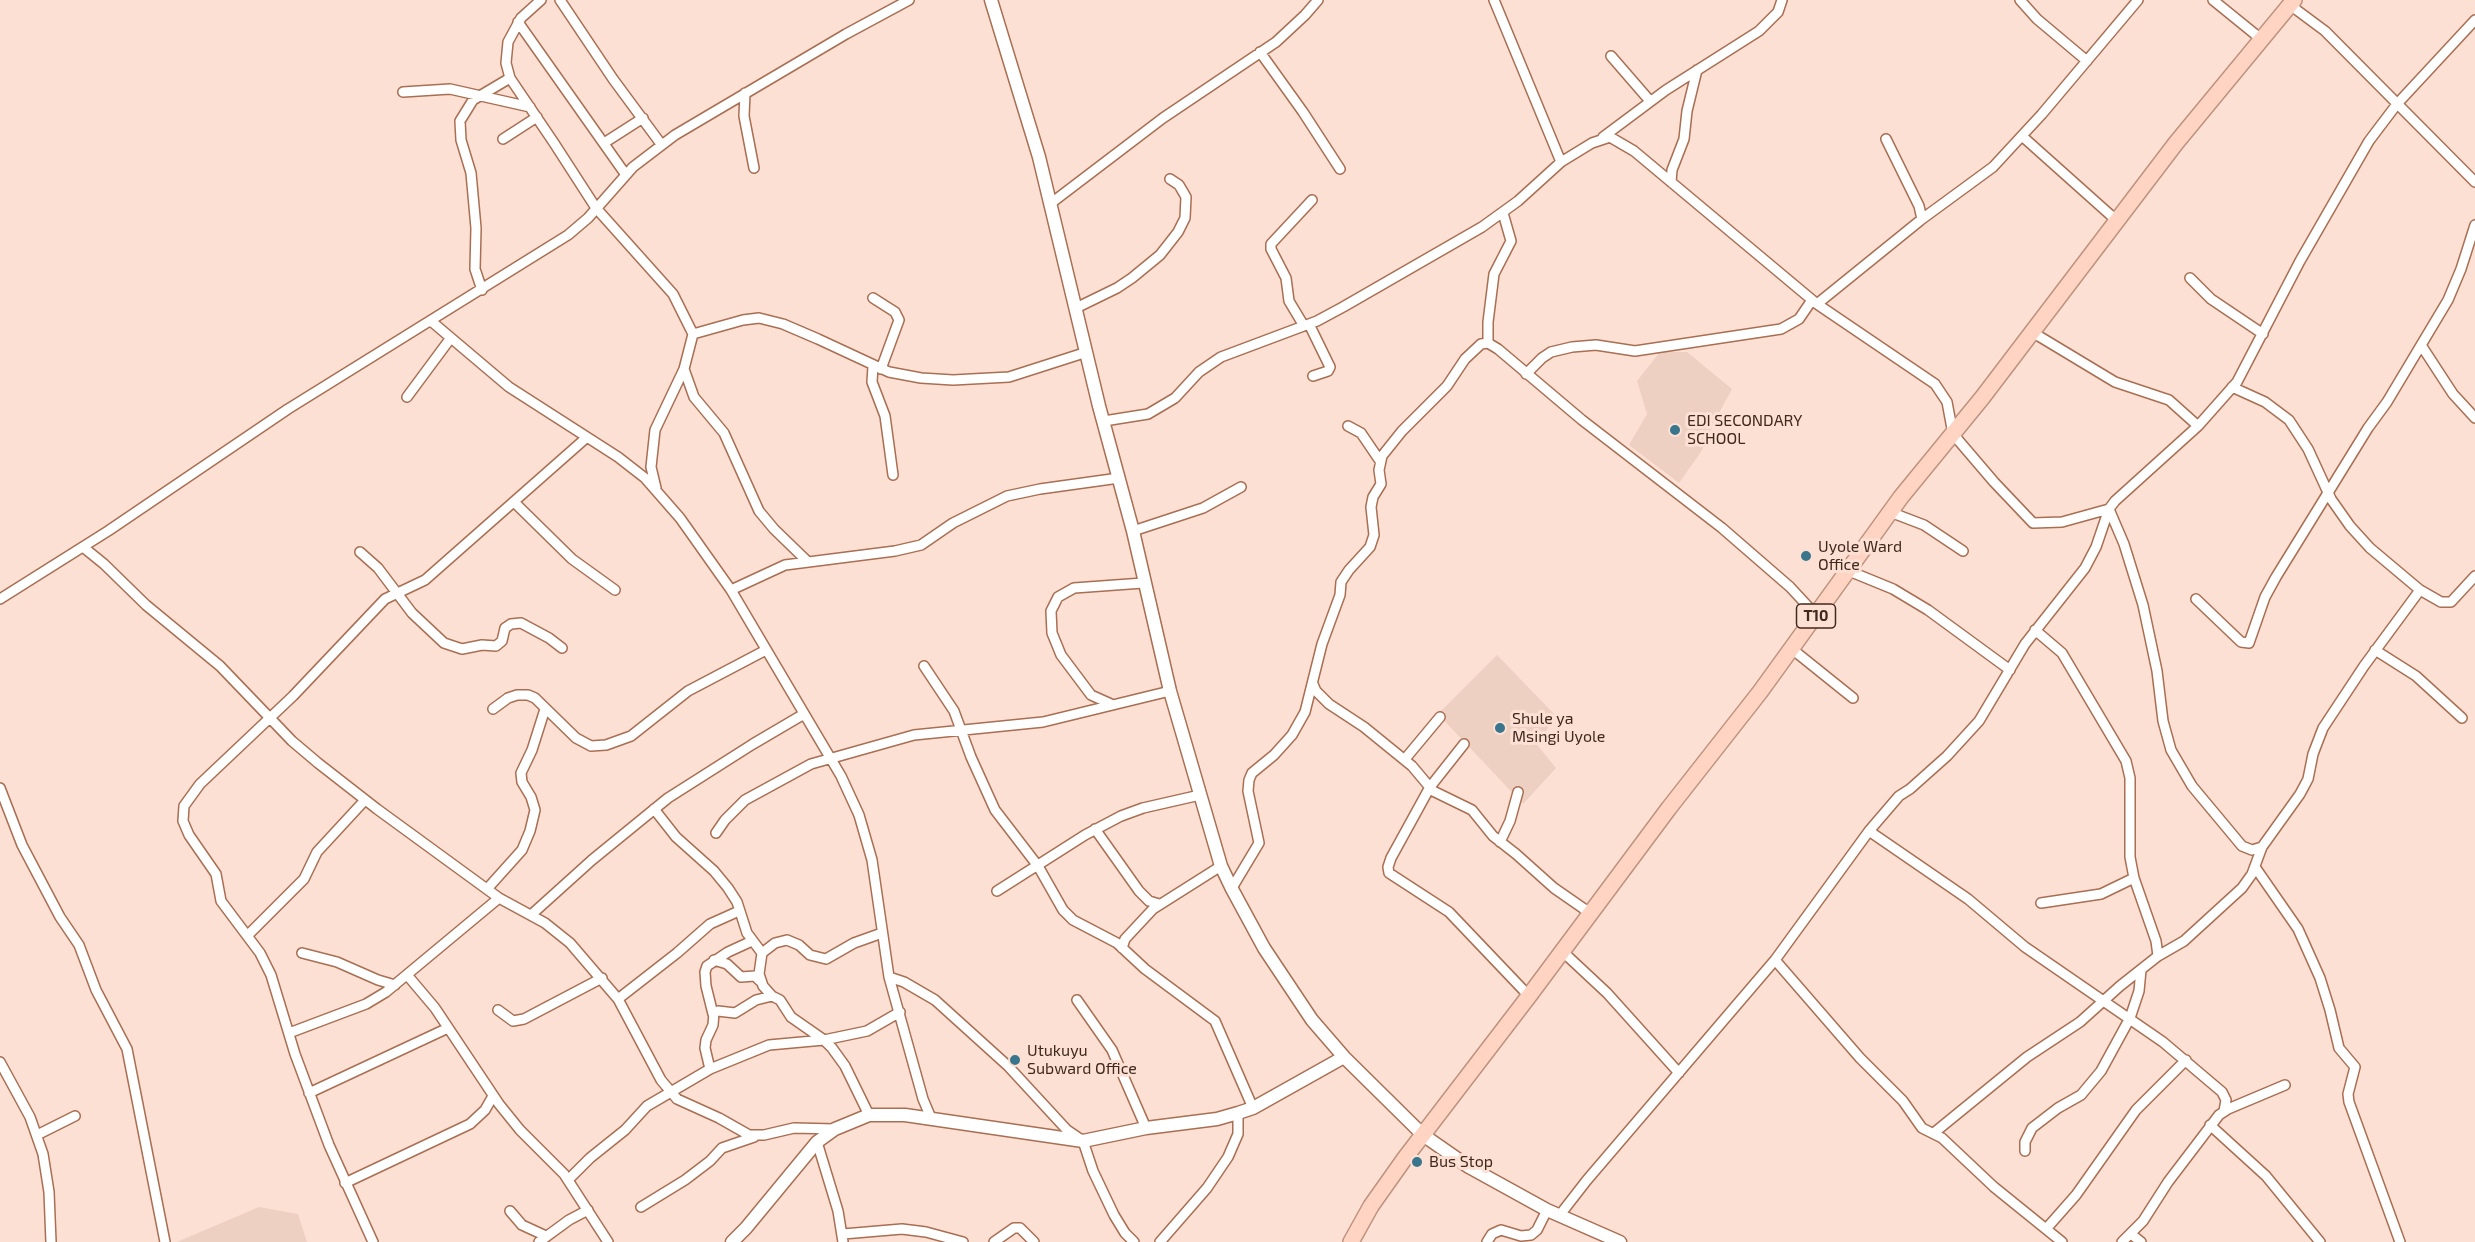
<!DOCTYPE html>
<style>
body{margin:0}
canvas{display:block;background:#fce0d4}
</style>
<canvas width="2475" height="1242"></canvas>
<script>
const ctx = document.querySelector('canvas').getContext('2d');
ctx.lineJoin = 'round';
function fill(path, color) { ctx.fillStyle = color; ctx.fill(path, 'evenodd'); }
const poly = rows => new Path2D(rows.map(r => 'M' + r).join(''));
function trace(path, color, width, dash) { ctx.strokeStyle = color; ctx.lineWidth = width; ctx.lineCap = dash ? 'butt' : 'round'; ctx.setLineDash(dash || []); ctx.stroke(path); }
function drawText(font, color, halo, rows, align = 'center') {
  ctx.font = font + ' "Exo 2",sans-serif'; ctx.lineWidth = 6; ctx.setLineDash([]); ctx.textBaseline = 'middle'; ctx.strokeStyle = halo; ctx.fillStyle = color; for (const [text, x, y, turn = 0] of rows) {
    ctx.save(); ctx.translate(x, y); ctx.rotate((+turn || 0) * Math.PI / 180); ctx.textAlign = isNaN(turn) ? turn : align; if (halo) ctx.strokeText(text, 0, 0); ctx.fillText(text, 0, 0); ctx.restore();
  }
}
const built = poly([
 [1660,352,1687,352,1732,389,1719,413,1701,452,1679,483,1629,445,1647,414,1637,381],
 [1497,655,1555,715,1538,746,1556,768,1523,804,1438,714],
 [259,1207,298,1214,307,1242,177,1242]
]);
const minor = poly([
 [541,0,521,18,508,42,506,63,510,78,554,143,596,208,673,294,693,334,684,369,655,430,651,467,656,488],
 [560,0,613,79,661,144],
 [1494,0,1561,162],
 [2020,0,2037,19,2087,61],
 [2213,0,2261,39],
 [2290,5,2325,31,2475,182],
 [518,22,626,175],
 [1260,52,1303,112,1340,169],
 [1611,56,1650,101],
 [403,92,450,89,530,107],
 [745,93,744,116,754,168],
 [2022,136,2116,220],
 [1603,137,1666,90,1759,31,1778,12,1782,0],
 [503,139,537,117],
 [1886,139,1919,206,1922,219],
 [604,143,643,118],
 [1671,182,1672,170,1684,139,1687,111,1697,70],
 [1050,204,1163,118,1276,42,1305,15,1318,0],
 [2190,278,2211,299,2263,334],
 [482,290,475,269,476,228,471,173,461,140,460,121,473,100,510,78],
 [873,298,895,312,899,320,881,369],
 [1817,304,1922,219,1993,167,2042,114,2138,0],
 [1076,308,1117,288,1132,278,1160,255,1178,232,1185,218,1186,197,1179,185,1170,179],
 [431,321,509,387,618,457,645,478,680,518,731,590,841,776,859,815,872,860,889,977,923,1099,931,1118],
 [1309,324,1330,367,1328,371,1313,376],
 [1304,326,1289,301,1286,278,1271,249,1271,244,1312,200],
 [2032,332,2115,382,2169,400,2198,426],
 [693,334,743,320,759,318,783,324,818,339,889,372,921,378,953,380,1009,377,1087,352],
 [1488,343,1488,322,1494,274,1511,241,1503,213],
 [2421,345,2453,394,2475,418],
 [873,366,872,382,885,416,893,475],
 [684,369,694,397,724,433,759,511,774,529,807,561],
 [1526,374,1542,358,1551,352,1572,347,1596,345,1635,351,1781,329,1799,319,1812,300],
 [2232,387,2265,402,2289,420,2308,449,2331,499,2350,526,2370,548,2420,590,2441,602,2451,602,2475,576],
 [407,397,450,339],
 [1104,421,1148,414,1175,398,1199,372,1221,357,1317,321,1343,307,1482,227,1518,201,1561,162,1592,143,1610,137,1634,151,1817,304,1935,384,1947,402,1953,434,1994,482,2033,523,2062,522,2109,509,2124,544,2143,605,2157,671,2163,721,2171,750,2192,786,2242,846,2252,850,2262,847,2300,794,2308,779,2313,754,2323,728,2364,666,2420,590],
 [1348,426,1361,433,1380,461],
 [515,503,572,559,615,590],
 [1890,512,1924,525,1963,551],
 [1133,531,1203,508,1241,487],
 [83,547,104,564,146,605,220,666,292,741,318,763,377,809,499,898,545,923,570,943,618,999,661,1080,677,1099,719,1118,749,1135,764,1135,794,1128,835,1129],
 [360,552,378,568,412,613,444,643,462,649,482,645,496,646,502,641,505,628,511,624,521,623,549,638,562,648],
 [1849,571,1893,589,1928,610,2010,670],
 [731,590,785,565,895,551,921,545,953,523,1007,496,1040,489,1119,478],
 [0,599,108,531,288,409,568,235,588,218,633,167,675,135,846,34,909,0],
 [2196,599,2241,642,2249,643,2265,597,2276,577,2368,428,2387,402,2448,300,2461,269,2475,225],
 [1792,649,1853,698],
 [2375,650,2416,676,2462,718],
 [924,666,954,711,971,757,995,810,1038,866,1063,910,1073,920,1117,943,1145,969,1215,1021,1253,1108],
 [1313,684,1316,691,1329,704,1364,727,1412,766,1433,791,1472,810,1493,836,1516,854,1554,888,1590,913],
 [1111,704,1091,695,1061,655,1052,633,1051,611,1058,597,1074,588,1143,583],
 [493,709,508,698,517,695,528,695,535,698,576,738,591,746,606,745,631,736,688,691,766,650],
 [1464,744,1430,787,1391,858,1388,867,1389,873,1449,912,1529,996],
 [1405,759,1440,717],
 [0,788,22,845,60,917,79,945,96,990,127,1049,165,1242],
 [654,809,676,837,714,871,728,888,737,902,747,933,762,953,759,974,763,986,772,996,780,1000,791,1017,824,1040,832,1048,845,1066,869,1115],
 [1095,829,1139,891,1149,901,1159,904],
 [1869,831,1968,899,2025,947,2163,1042,2222,1092,2226,1100,2224,1111],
 [716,833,725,820,745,800,811,764,914,735,1043,722,1170,691],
 [1500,842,1510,821,1518,792],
 [2255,867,2298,929,2320,978,2330,1010,2339,1048,2355,1067,2348,1094,2349,1102,2400,1242],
 [1232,888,1259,843,1248,791,1249,780,1252,773,1274,755,1292,735,1305,712,1322,644,1340,595,1341,582,1349,570,1370,547,1374,535,1371,507,1373,497,1381,484,1379,470,1382,456,1402,431,1447,386,1465,359,1481,344,1488,343,1498,349,1582,420,1722,528,1790,587,1816,615],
 [487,889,522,850,530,831,535,810,531,797,522,782,521,773,532,750,545,709],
 [997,891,1085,835,1121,816,1143,808,1200,795],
 [2041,903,2101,894,2134,878],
 [531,915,592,860,668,798,753,744,804,714],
 [248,935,304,879,317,852,365,800],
 [1122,948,1125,939,1153,909,1221,866],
 [1562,951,1607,993,1679,1073],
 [302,953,337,962,378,980,395,985],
 [762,953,775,943,787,940,799,945,810,955,826,959,854,943,882,933],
 [2158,956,2184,941,2242,888,2252,874,2262,847],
 [714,960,727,964,741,977,755,976,760,981],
 [1775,960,1860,1058,1903,1101,1922,1128,1942,1138,1994,1187,2062,1242],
 [408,976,435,1008,499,1104,520,1130,564,1174,608,1242],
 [889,977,904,982,935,1000,1008,1066,1067,1130,1083,1141,1093,1171,1114,1215,1125,1233,1134,1242],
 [618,999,677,953,710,924,739,911],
 [1077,1000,1112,1050,1146,1128],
 [498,1010,513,1021,524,1019,602,978],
 [713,1014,706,986,705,972,707,966,728,952,752,941],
 [289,1033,366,1004,386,992,499,898],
 [0,1062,30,1117,43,1154,49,1192,51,1242],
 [710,1069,705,1048,706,1040,713,1025,714,1012,718,1011,735,1013,756,1000,772,996],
 [309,1093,448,1028],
 [2210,1125,2266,1176,2320,1242],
 [1935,1132,2027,1057,2080,1022,2120,986,2158,956,2156,941,2134,878,2130,857,2130,778,2126,761,2062,653,2035,630],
 [37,1135,75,1116],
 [817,1142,838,1211,843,1242],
 [2025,1151,2025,1142,2032,1128,2058,1108,2081,1095,2101,1071,2130,1018,2139,991,2141,970],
 [568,1180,590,1158,625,1130,647,1106,710,1069,769,1045,824,1040,867,1031,900,1012],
 [345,1183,470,1124,485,1110,493,1096],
 [641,1207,685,1180,710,1161,722,1148,754,1137],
 [510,1211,522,1225,546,1236],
 [1559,1216,1587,1180,1775,960,1869,831,1899,796,1910,789,1947,756,1979,721,2025,644,2085,568,2096,547,2109,509,2115,501,2198,426,2237,382,2300,261,2369,141,2397,104,2475,20],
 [2046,1229,2076,1195,2136,1110,2186,1060],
 [843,1234,902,1229,926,1232,963,1242],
 [2131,1234,2141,1242],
 [373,1242,329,1145,295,1054,271,975,260,953,221,901,216,874,189,835,183,821,184,806,200,784,293,696,385,599,425,580,586,438],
 [539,1242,569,1220,588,1210],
 [994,1242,1014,1228,1020,1228,1034,1242],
 [1160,1242,1207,1188,1228,1157,1238,1134,1238,1113],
 [1487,1242,1492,1234,1501,1230,1521,1236,1531,1235,1537,1230,1547,1210],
 [2122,1242,2143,1221,2168,1182,2219,1115,2228,1109,2285,1085]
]);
const tertiary = poly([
 [991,0,1039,157,1099,406,1133,531,1170,691,1221,866,1232,889,1264,948,1312,1020,1344,1057,1423,1135,1469,1167,1547,1210,1620,1242],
 [732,1242,746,1228,817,1142,835,1129,869,1115,905,1115,1083,1141,1146,1128,1217,1119,1238,1113,1253,1108,1344,1057]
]);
const trunk = poly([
 [1351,1242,1371,1206,1405,1158,1529,996,1669,808,1760,692,1901,497,1982,398,2176,143,2294,0]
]);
const markers = [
 [1675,430,6,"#39758c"],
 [1806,556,6,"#39758c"],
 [1500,728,6,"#39758c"],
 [1015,1060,6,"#39758c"],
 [1417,1162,6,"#39758c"]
];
const shields = [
 [1816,616,39]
];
const shieldNames = [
 ["T10",1816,616]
];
const poiNames = [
 ["EDI SECONDARY",1687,421],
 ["SCHOOL",1687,439],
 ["Uyole Ward",1818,547],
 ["Office",1818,565],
 ["Shule ya",1512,719],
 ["Msingi Uyole",1512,737],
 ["Utukuyu",1027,1051],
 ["Subward Office",1027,1069],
 ["Bus Stop",1429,1162]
];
fill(built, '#eed0c2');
trace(minor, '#aa6e52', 12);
trace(tertiary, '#aa6e52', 15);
trace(trunk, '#bd927e', 18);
trace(minor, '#fff', 9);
trace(tertiary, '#fff', 12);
trace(trunk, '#ffd4c2', 15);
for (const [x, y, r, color] of markers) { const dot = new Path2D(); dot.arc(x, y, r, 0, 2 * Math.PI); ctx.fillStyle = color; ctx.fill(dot); trace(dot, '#fce0d4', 2); }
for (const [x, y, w] of shields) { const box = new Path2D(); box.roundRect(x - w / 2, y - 12, w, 24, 4.5); ctx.fillStyle = '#fce0d4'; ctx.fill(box); trace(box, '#42291d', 1.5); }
drawText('bold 15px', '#42291d', null, shieldNames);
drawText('16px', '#42291d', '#fce0d4', poiNames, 'left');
</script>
